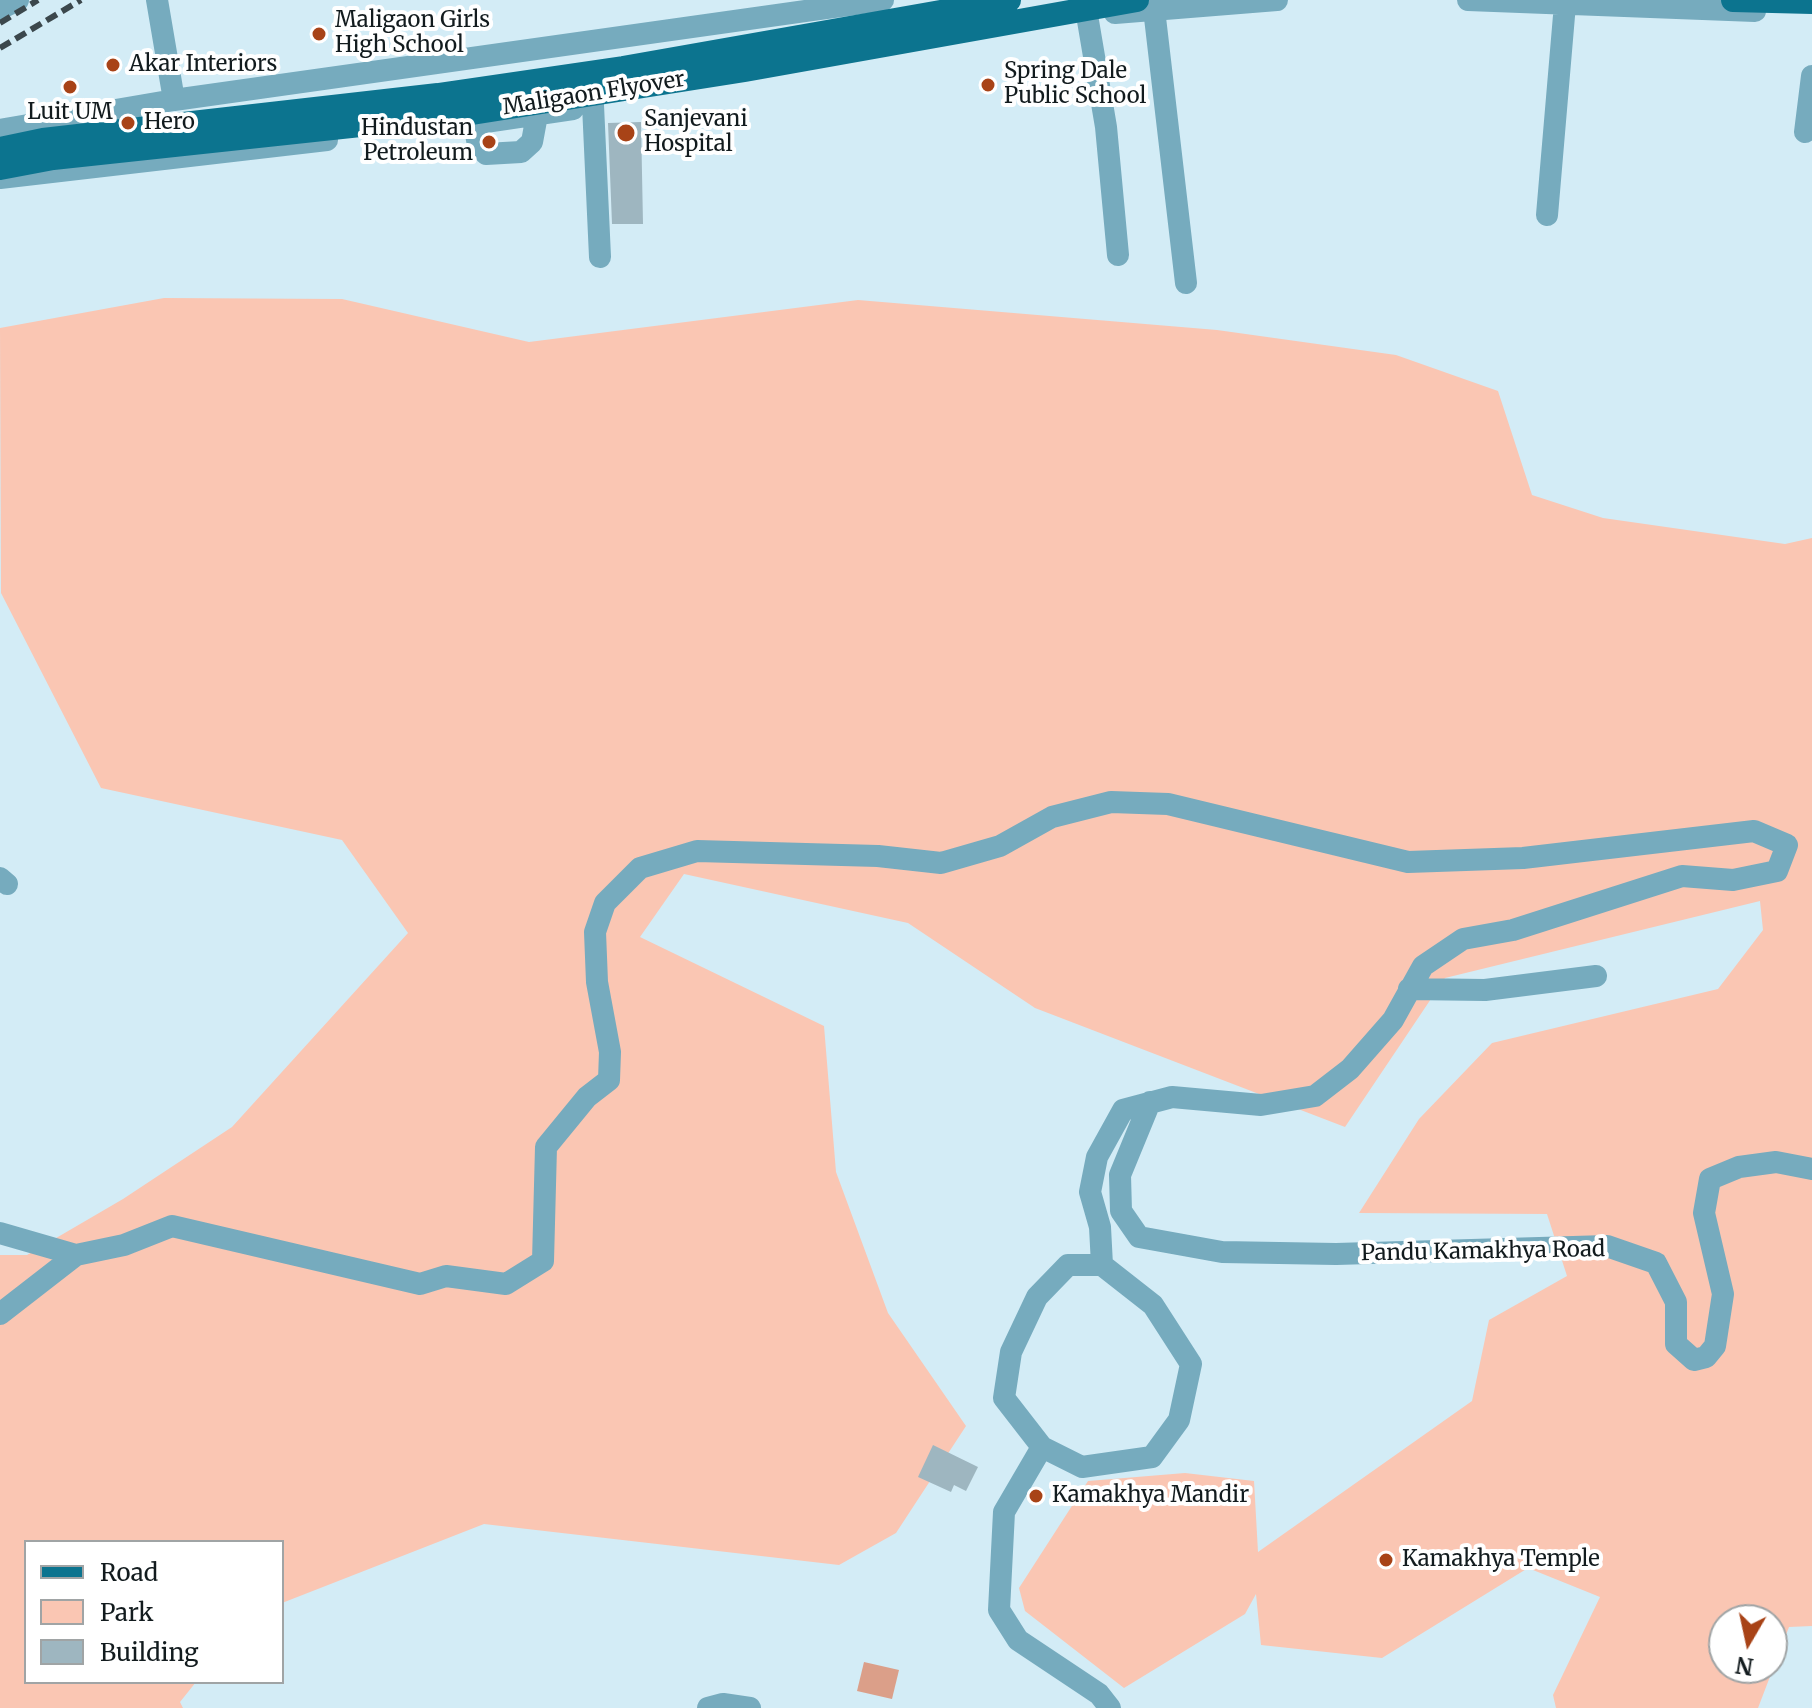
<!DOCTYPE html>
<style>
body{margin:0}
#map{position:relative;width:1812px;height:1708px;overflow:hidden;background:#d3ecf6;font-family:Merriweather,serif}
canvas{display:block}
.legend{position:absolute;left:24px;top:1540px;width:260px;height:144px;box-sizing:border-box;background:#fff;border:2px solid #a0a4a5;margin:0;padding:10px 14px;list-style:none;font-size:24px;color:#121b1e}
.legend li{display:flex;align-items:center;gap:16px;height:40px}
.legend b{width:40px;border:2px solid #a0a4a5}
.north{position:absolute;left:1708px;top:1604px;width:80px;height:80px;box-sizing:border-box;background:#fff;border:2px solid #a0a4a5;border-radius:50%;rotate:189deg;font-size:22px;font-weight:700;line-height:32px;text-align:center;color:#121b1e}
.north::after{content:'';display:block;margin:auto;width:28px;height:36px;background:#a84317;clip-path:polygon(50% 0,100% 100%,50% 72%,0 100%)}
</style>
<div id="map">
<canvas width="1812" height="1708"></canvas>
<ul class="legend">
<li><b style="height:10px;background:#0c748f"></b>Road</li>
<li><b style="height:22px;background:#fac6b3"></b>Park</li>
<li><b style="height:22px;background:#9eb6c0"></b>Building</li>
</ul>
<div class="north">N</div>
</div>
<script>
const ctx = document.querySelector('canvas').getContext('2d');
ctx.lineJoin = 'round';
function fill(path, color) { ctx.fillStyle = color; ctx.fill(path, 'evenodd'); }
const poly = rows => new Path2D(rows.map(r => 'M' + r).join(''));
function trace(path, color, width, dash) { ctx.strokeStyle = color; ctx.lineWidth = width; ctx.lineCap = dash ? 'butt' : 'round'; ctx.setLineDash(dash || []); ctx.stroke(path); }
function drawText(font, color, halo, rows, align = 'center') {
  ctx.font = font + ' Merriweather,serif'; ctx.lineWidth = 8; ctx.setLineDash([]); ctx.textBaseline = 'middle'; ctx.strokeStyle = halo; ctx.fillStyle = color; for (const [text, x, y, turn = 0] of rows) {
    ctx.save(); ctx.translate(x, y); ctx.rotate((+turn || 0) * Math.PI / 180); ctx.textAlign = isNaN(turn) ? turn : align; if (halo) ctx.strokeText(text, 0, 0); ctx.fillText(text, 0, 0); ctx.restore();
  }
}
const green = poly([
 [164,298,342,299,529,342,858,300,1217,330,1396,355,1498,391,1532,495,1603,518,1785,544,1812,538,1812,1626,1789,1627,1758,1708,1556,1708,1553,1695,1600,1597,1528,1568,1382,1658,1261,1645,1256,1594,1245,1614,1124,1688,1025,1611,1019,1588,1088,1481,1185,1473,1254,1481,1258,1552,1472,1401,1489,1320,1567,1276,1547,1214,1359,1213,1419,1119,1492,1043,1718,989,1763,930,1760,901,1445,978,1345,1127,1035,1008,908,923,684,874,640,937,824,1026,836,1172,888,1313,966,1426,896,1533,839,1565,484,1524,282,1603,282,1542,26,1542,26,1682,196,1682,180,1702,183,1708,0,1708,0,1255,27,1255,123,1199,232,1127,408,933,342,840,101,788,1,593,0,328],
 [1724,1620,1772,1620,1772,1668,1724,1668]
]);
const water = poly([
 [864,1662,899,1670,892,1699,857,1691]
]);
const building = poly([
 [641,122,643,224,612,224,608,123],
 [933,1445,978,1467,966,1491,954,1485,951,1492,918,1477]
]);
const minor = poly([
 [157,0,174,100],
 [1468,0,1755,11],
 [0,9,18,0],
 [1154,9,1186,283],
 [1115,13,1277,0],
 [1087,15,1106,127,1118,255],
 [593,105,600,257],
 [474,124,478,145,486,154,521,152,532,142,537,115],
 [465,125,573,109],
 [0,130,174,100,883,0],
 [1805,132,1812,76],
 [0,178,327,140],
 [1547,215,1565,4],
 [0,878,7,884],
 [1409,989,1485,990,1596,976],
 [1150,1102,1120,1175,1121,1211,1139,1237,1222,1252,1336,1254,1607,1246,1656,1263,1676,1302,1676,1344,1694,1360,1706,1357,1715,1346,1723,1294,1704,1213,1710,1179,1739,1167,1776,1162,1812,1169],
 [0,1233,76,1255],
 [1068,1265,1102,1265,1153,1305,1191,1364,1179,1420,1152,1457,1082,1467,1042,1447,1004,1398,1011,1352,1037,1297,1068,1265],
 [0,1314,76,1255,124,1245,172,1226,420,1284,446,1276,506,1284,543,1261,546,1147,587,1097,609,1080,610,1052,597,982,595,932,605,903,640,868,697,851,878,856,941,863,1000,846,1052,817,1111,802,1168,804,1408,862,1523,858,1754,831,1787,845,1777,871,1733,880,1682,876,1513,930,1463,939,1423,966,1393,1020,1350,1069,1315,1096,1261,1105,1172,1097,1123,1110,1097,1157,1090,1192,1100,1227,1102,1265],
 [1042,1447,1004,1512,999,1610,1018,1640,1099,1694,1110,1708],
 [708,1708,723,1704,750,1708]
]);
const major = poly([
 [1733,0,1812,2],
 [0,149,43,140,438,95,623,68,1009,0],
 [0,168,53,158,472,113,745,70,1137,0]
]);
const rail = poly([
 [0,23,38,0],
 [0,48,81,0]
]);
const markers = [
 [319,34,8,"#a84317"],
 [113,65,8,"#a84317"],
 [988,85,8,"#a84317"],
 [70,87,8,"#a84317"],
 [128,123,8,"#a84317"],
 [626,133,10,"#a84317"],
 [489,142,8,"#a84317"],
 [1036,1496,8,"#a84317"],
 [1386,1560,8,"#a84317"]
];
const poiNames = [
 ["Maligaon Girls",335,21],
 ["High School",335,46],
 ["Akar Interiors",129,65],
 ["Spring Dale",1004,72],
 ["Public School",1004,97],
 ["Luit UM",70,113,"center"],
 ["Sanjevani",644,120],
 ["Hospital",644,145],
 ["Hero",144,123],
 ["Hindustan",473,129,"right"],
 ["Petroleum",473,154,"right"],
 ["Kamakhya Mandir",1052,1496],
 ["Kamakhya Temple",1402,1560]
];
const streetNames = [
 ["Maligaon Flyover",594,94,-9],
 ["Pandu Kamakhya Road",1483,1252,-1]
];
fill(green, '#fac6b3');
fill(water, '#db9f89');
fill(building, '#9eb6c0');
trace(minor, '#76abbe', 22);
trace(major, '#0c748f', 24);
trace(rail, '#3b474c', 6, [12, 6]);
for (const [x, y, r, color] of markers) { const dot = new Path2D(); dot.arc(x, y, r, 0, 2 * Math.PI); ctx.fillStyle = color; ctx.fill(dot); trace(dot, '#fff', 3); }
drawText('22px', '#121b1e', '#fff', poiNames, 'left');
drawText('22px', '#121b1e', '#fff', streetNames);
</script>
